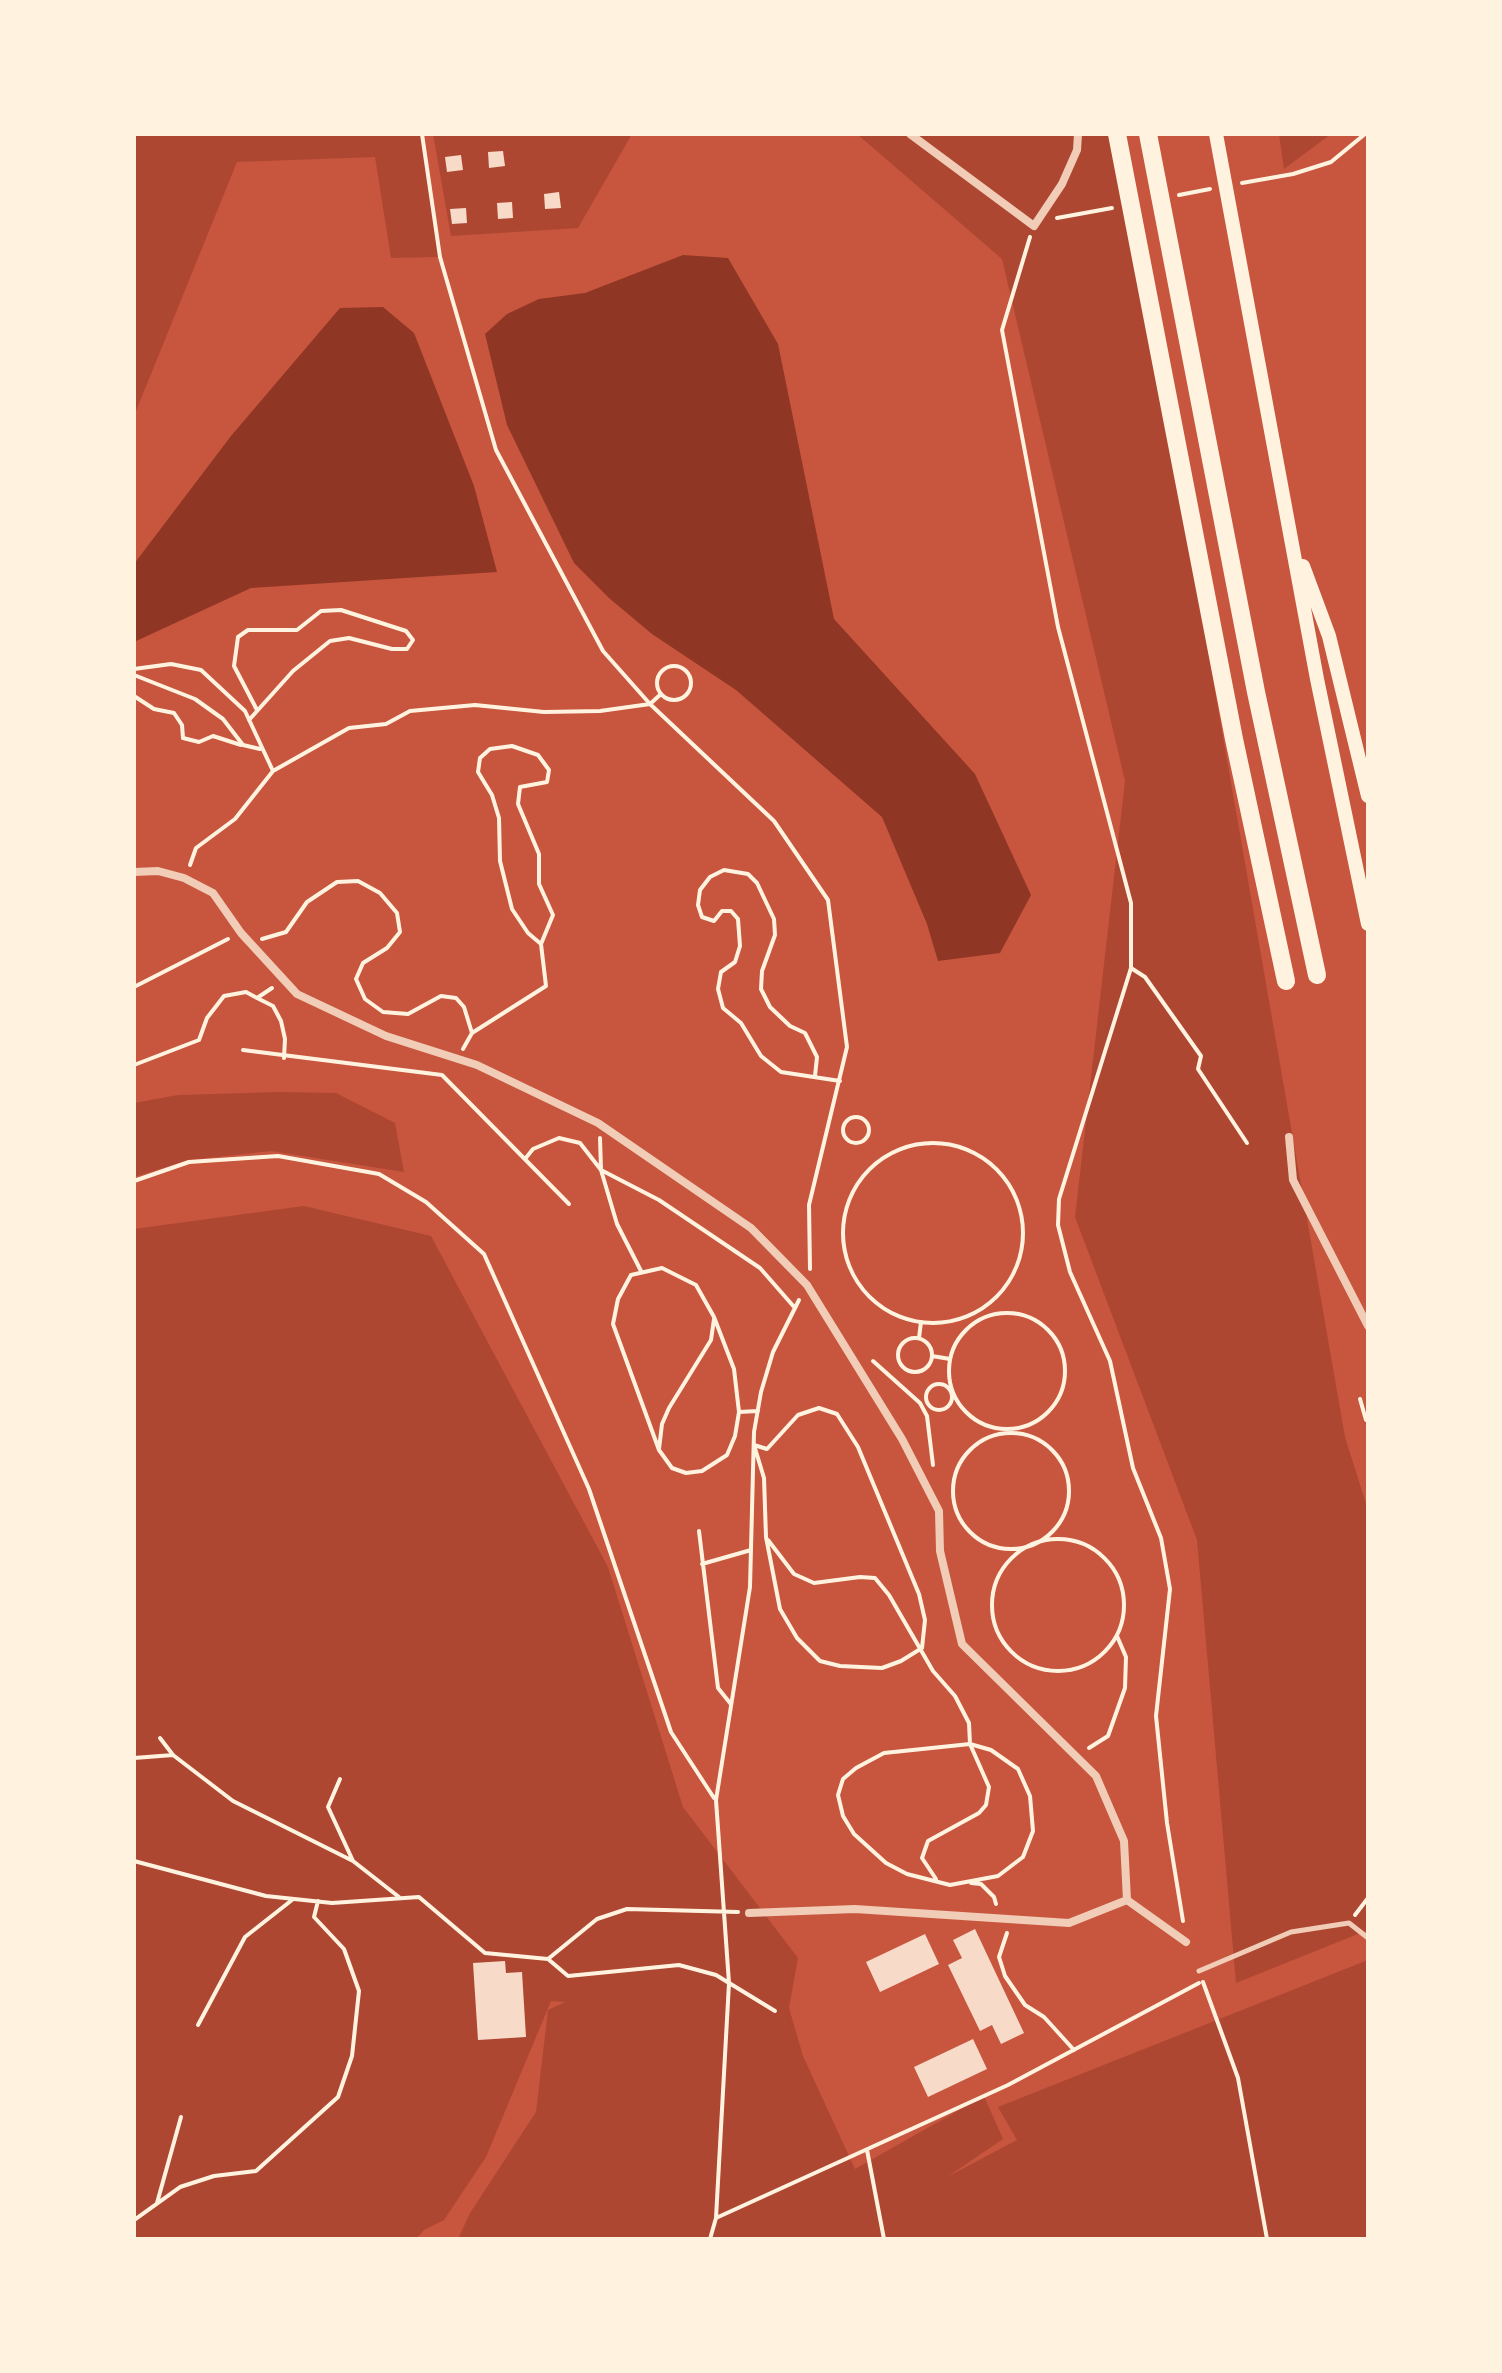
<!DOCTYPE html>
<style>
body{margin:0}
#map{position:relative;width:1502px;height:2373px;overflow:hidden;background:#c8553d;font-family:Manrope,sans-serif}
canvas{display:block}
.frame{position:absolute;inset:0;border:136px solid #fff3e0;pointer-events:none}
</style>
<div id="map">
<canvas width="1502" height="2373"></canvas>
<div class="frame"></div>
</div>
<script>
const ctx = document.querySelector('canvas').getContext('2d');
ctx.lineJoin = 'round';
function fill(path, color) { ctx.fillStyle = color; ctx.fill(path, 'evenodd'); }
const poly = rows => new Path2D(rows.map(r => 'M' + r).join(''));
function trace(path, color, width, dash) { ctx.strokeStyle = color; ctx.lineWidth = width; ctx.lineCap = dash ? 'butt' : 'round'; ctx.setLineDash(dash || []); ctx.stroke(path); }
const green = poly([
 [134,134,420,134,440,257,391,258,375,157,237,162,134,416],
 [433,134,632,134,578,228,451,236],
 [857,134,1118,134,1345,1437,1368,1510,1368,1930,1236,1983,1197,1540,1075,1217,1125,781,1002,259],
 [1279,134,1331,134,1284,169],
 [279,1092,336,1093,395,1123,404,1172,271,1151,189,1160,134,1177,134,1103,178,1095],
 [304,1206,431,1236,608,1567,683,1807,798,1958,789,2008,803,2056,855,2169,984,2096,1003,2139,947,2177,1017,2140,998,2107,1368,1960,1368,2239,458,2239,470,2213,536,2112,548,2010,565,2002,551,2001,486,2157,444,2220,424,2230,416,2239,134,2239,134,1229]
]);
const water = poly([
 [683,255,728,258,778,344,834,619,975,774,1031,895,1000,953,938,961,927,924,882,817,736,690,652,634,609,598,574,563,507,425,485,334,507,314,539,299,585,293],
 [383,307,414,333,474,486,497,572,251,588,134,642,134,564,231,436,340,308]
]);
const building = poly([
 [503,151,505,166,489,168,488,152],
 [461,155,463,170,447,172,445,157],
 [559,192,561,208,545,209,544,194],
 [512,202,513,218,498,219,497,203],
 [466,208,467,223,452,224,450,209],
 [975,1929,1024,2033,1001,2044,992,2025,980,2031,948,1965,962,1958,953,1940],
 [925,1934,939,1964,880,1992,866,1962],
 [505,1961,506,1973,522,1972,526,2037,478,2040,473,1963],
 [973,2039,987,2069,928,2097,914,2067]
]);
const path = poly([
 [422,134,440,257,496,450,603,651,650,704,774,821,828,900,847,1047,809,1205,810,1269],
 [1242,183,1293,174,1331,162,1365,134],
 [1179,195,1210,189],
 [1057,218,1112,208],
 [1030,237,1002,330,1058,627,1131,903,1131,968,1059,1199,1058,1225,1070,1272,1110,1361,1133,1468,1161,1538,1170,1589,1156,1716,1167,1823,1183,1921],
 '657 683a17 17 0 1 1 34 0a17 17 0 1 1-34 0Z',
 [134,669,171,664,201,670,245,711,273,771],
 [134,675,195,699,223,719,243,745,260,749],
 [134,696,154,709,174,713,182,725,183,738,199,742,213,736,241,745],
 [249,720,293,671,330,641,349,638,392,649,407,649,413,640,406,631,341,610,321,611,297,630,248,630,238,637,234,666,257,710],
 [190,865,196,848,235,819,273,771,349,728,386,724,410,711,475,705,544,712,600,711,650,704,661,694],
 [262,939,286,932,307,902,337,882,358,881,380,893,397,913,400,932,387,948,363,963,356,979,365,999,383,1012,408,1014,441,996,456,998,464,1007,472,1033,463,1049],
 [1131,968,1145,977,1201,1056,1198,1069,1247,1143],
 [134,987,228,939],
 [257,998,273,1006,281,1021,285,1039,284,1058],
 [472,1033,546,986,541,944,553,915,539,884,539,854,518,804,520,787,547,782,549,770,538,755,512,746,490,749,480,758,478,772,492,795,499,818,500,861,512,909,528,933,541,944],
 [243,1050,442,1075,569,1204],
 [134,1065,199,1040,207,1018,224,996,246,992,257,998,272,988],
 [815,1076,817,1057,805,1033,790,1026,770,1007,761,989,762,971,775,935,774,919,757,883,748,874,724,870,710,877,700,890,698,905,702,917,714,921,722,911,731,911,738,919,740,946,735,962,721,972,718,989,723,1008,741,1023,761,1056,781,1072,840,1081],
 '843 1130a13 13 0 1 1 26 0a13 13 0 1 1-26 0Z',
 [600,1138,601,1170,617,1224,641,1271],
 '843 1233a90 90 0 1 1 180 0a90 90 0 1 1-180 0Z',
 [525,1159,533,1149,559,1138,580,1143,601,1170,659,1200,760,1268,795,1308],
 [134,1181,189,1162,278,1156,379,1174,426,1202,484,1254,589,1489,671,1732,714,1798],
 [662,1268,696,1285,714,1317,734,1369,739,1412,735,1436,727,1455,702,1471,686,1473,672,1468,659,1450,613,1324,618,1299,631,1275,662,1268],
 '949 1371a58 58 0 1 1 116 0a58 58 0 1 1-116 0Z',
 '898 1355a17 17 0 1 1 34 0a17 17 0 1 1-34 0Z',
 [919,1338,921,1322],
 [932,1356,950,1359],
 [873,1361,920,1403,927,1416,933,1465],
 '926 1397a13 13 0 1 1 26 0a13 13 0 1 1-26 0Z',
 [1360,1399,1366,1420],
 [819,1408,837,1414,858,1447,919,1594,925,1620,922,1648,901,1661,882,1668,840,1666,820,1661,797,1638,780,1609,766,1537,764,1478,754,1445,767,1449,798,1415,819,1408],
 [739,1412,758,1411],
 '953 1491a58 58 0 1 1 116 0a58 58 0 1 1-116 0Z',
 [659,1449,662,1424,669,1408,711,1340,714,1319],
 [699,1531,718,1688,730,1703],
 '992 1605a66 66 0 1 1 132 0a66 66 0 1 1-132 0Z',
 [768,1540,794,1574,814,1583,860,1577,875,1578,889,1595,933,1671,955,1696,969,1723,970,1744,989,1787,986,1805,979,1813,928,1841,922,1858,936,1879],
 [702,1564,751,1550],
 [160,1738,173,1755,233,1801,353,1861],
 [970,1744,991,1750,1018,1769,1030,1796,1033,1831,1023,1857,998,1876,950,1885,907,1874,886,1863,854,1834,843,1816,838,1795,843,1779,856,1768,884,1753,970,1744],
 [1089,1748,1108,1736,1125,1688,1126,1657,1117,1636],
 [134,1758,173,1755],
 [340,1779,328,1807,353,1861,399,1897],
 [134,1861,266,1896,332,1903,419,1897,485,1953,548,1959,568,1976,679,1965,716,1975,775,2011],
 [971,1883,981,1884,994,1897,996,1904],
 [1355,1915,1368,1898],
 [1007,1933,999,1957,1005,1976,1025,2005,1044,2017,1074,2050],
 [548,1959,597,1919,627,1909,738,1912],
 [1203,1982,1238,2078,1267,2239],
 [198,2025,245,1937,292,1900],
 [867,2150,884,2239],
 [157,2203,181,2117],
 [716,2218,1008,2085,1199,1983],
 [134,2220,180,2187,214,2176,256,2171,338,2097,352,2056,359,1991,344,1949,314,1917,318,1901],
 [710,2239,716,2218,729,1983,716,1800,750,1587,754,1432,761,1392,773,1352,799,1300]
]);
const service = poly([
 [1199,1971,1291,1932,1349,1923,1368,1938]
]);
const minor = poly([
 [910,134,1034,226,1062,184,1077,150,1078,134],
 [134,872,158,871,184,878,213,893,241,933,297,994,386,1036,477,1065,598,1123,751,1228,807,1285,902,1439,939,1511,940,1551,962,1644,1096,1776,1124,1841,1127,1900],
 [1289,1137,1293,1180,1368,1326],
 [749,1913,855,1909,1069,1923,1127,1900,1186,1942]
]);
const secondary = poly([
 [1216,134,1317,679,1368,924],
 [1303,566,1329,636,1368,796]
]);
const motorway = poly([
 [1117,134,1234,739,1286,981],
 [1148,134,1256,692,1317,975]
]);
fill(green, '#ae4732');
fill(water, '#8f3625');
fill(building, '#f7dbc8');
trace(path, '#fff3e0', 4);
trace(service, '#f1ccb7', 5);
trace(minor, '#f1ccb7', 8);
trace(secondary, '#fff3e0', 14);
trace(motorway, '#fff3e0', 18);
</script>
